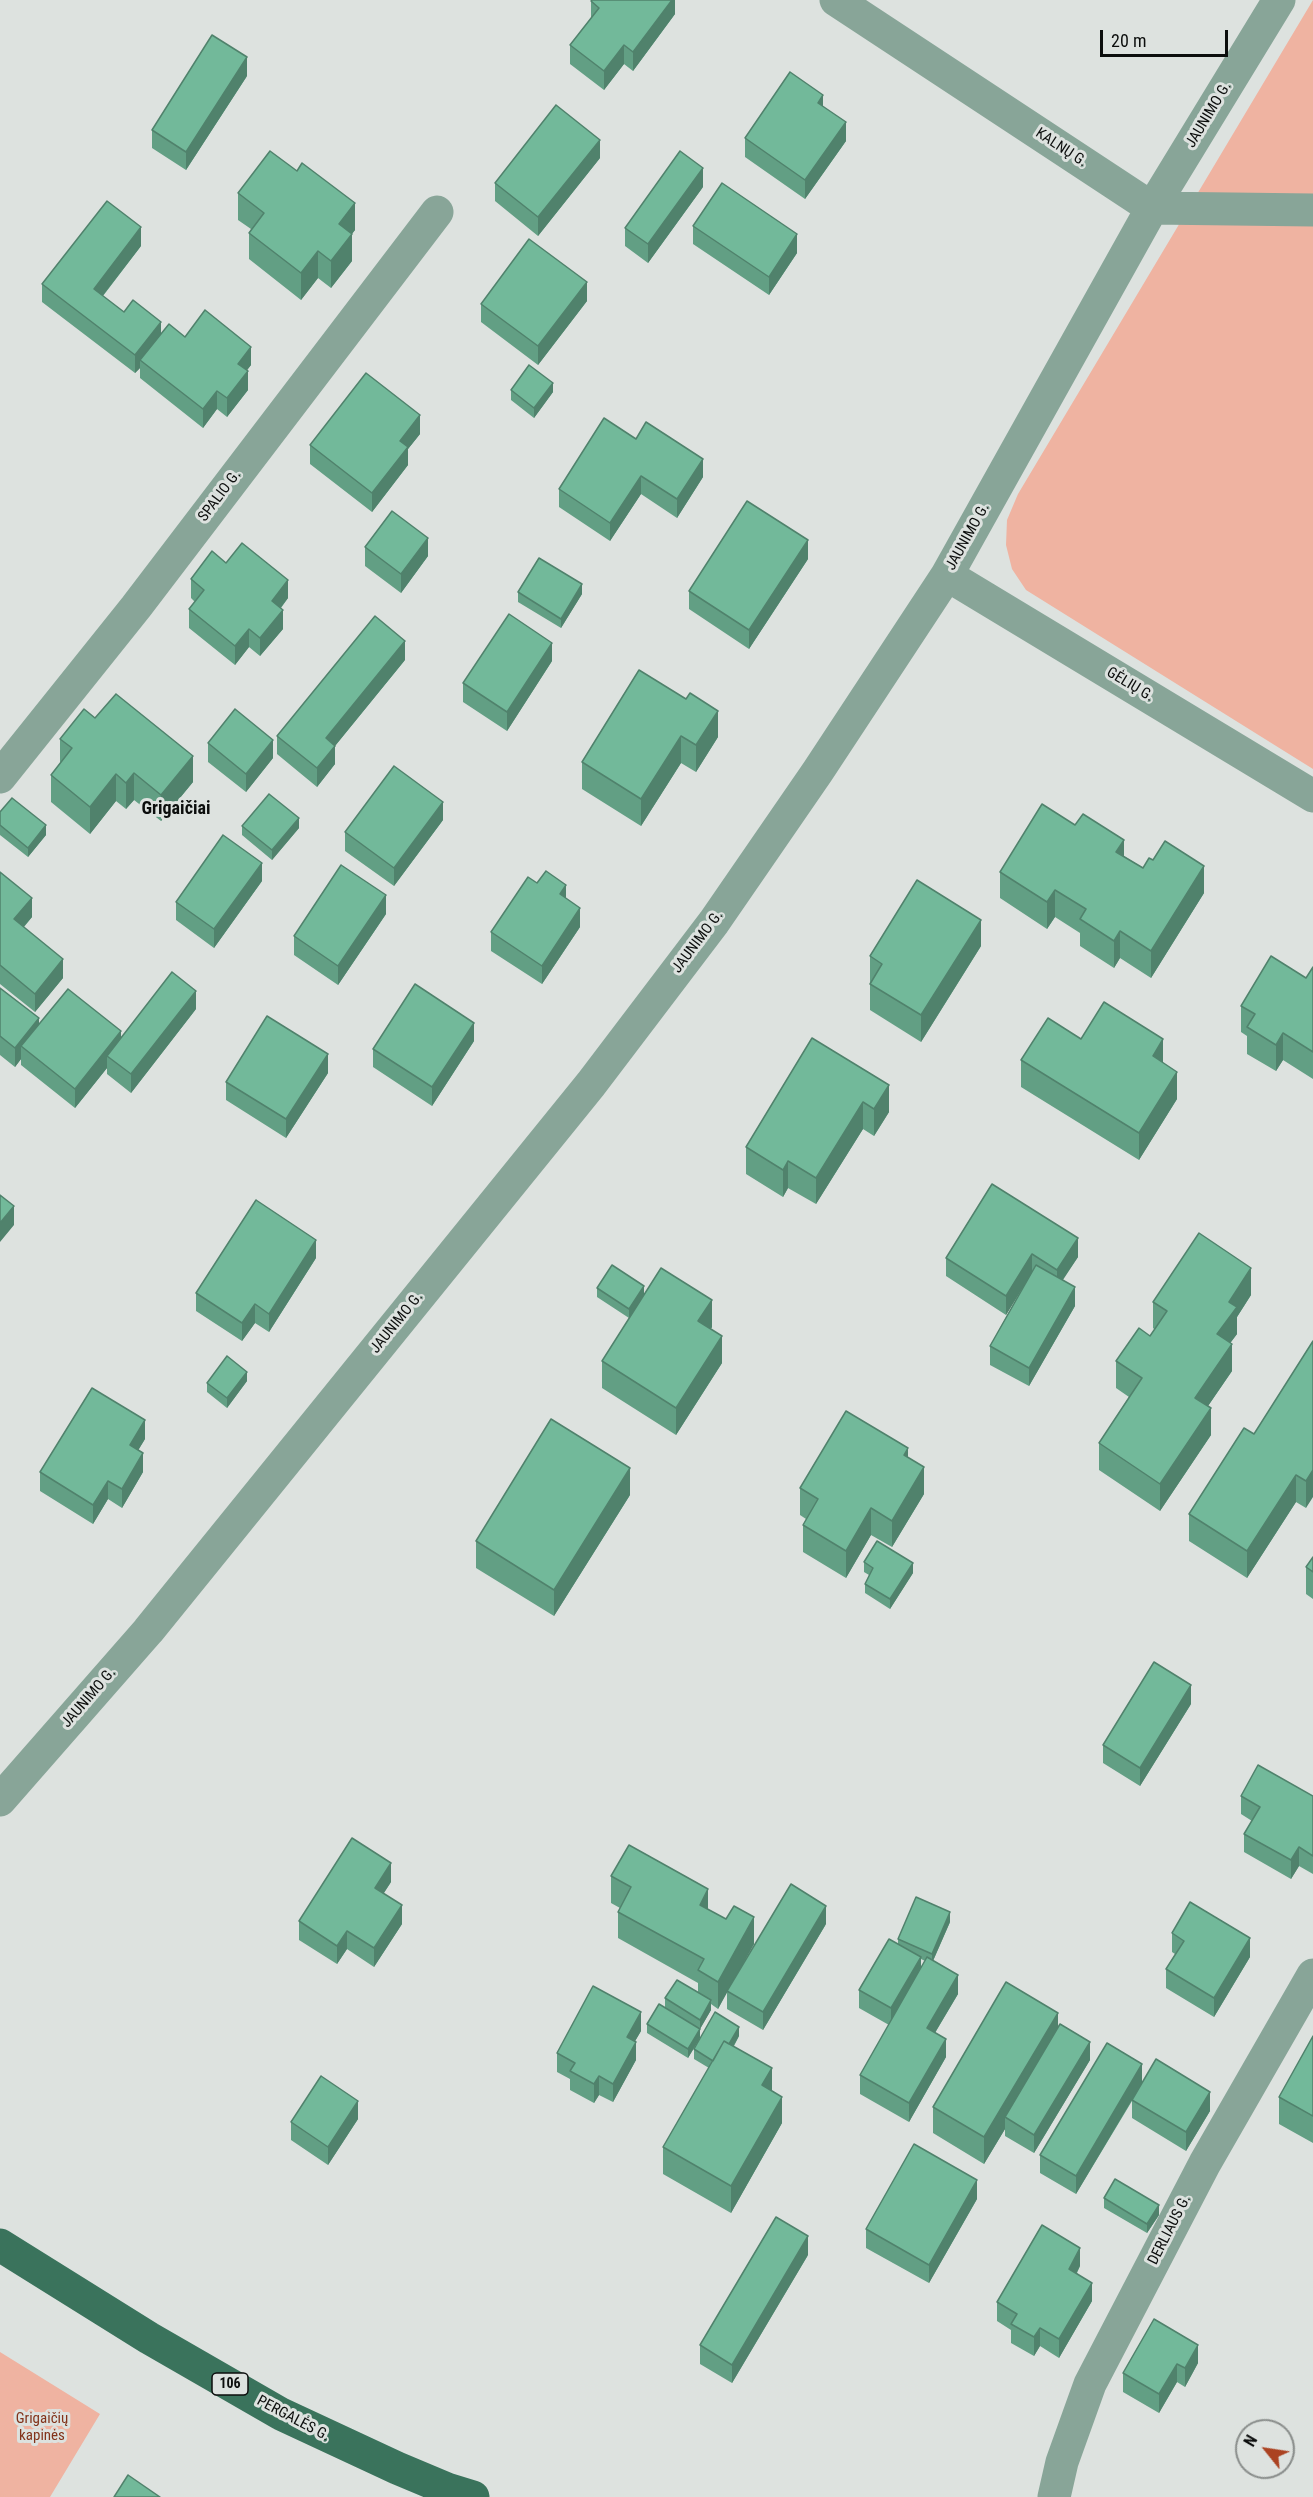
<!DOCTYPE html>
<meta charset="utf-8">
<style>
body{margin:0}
#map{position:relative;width:1313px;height:2497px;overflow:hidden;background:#dde2df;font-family:"Roboto Condensed",sans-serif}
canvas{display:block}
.north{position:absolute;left:1235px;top:2419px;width:60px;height:60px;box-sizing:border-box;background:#dde2df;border:2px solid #898d8b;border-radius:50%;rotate:300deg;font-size:16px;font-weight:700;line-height:24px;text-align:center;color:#0c0e0d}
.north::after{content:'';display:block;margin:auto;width:21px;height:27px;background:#ab4322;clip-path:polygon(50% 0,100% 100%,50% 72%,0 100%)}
.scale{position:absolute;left:1100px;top:30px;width:128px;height:27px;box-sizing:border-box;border:3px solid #0c0e0d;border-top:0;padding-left:8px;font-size:18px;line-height:21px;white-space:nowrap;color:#0c0e0d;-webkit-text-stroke:4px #dde2df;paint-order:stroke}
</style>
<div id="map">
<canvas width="1313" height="2497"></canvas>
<div class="north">N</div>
<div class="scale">20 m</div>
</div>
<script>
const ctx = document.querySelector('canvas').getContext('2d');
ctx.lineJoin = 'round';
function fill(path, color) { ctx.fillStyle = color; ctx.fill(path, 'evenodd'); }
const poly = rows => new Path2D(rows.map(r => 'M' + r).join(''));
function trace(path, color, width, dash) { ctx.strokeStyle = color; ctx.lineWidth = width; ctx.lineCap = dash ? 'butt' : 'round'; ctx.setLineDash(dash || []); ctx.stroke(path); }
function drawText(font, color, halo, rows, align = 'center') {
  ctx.font = font + ' "Roboto Condensed",sans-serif'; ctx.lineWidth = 6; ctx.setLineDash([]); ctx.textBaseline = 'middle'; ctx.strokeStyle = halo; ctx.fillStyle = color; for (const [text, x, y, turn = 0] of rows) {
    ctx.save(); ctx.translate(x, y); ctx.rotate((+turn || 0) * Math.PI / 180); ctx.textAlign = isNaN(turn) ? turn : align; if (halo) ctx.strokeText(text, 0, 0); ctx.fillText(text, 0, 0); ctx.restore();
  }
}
const green = poly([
 [1313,0,1313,769,1026,590,1012,569,1006,545,1007,520,1018,494],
 [0,2352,100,2414,50,2497,0,2497]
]);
const minor = poly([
 [836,0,1152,208,1313,210],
 [947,575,1313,796],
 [0,777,136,607,437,212],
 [0,1800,148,1631,591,1084,714,922,818,771,947,575,1152,208,1279,0],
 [1054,2497,1062,2462,1090,2384,1205,2163,1313,1975]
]);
const major = poly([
 [0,2245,149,2338,281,2414,397,2468,447,2489,473,2497]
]);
const wall = poly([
 [675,0,675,14,633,71,624,64,604,90,570,64,570,45,591,18,591,1],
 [247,76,186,170,152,148,152,130],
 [823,106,846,141,805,199,745,157,745,138],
 [600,158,538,236,495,201,495,183],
 [703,187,648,263,625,246,625,228],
 [238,193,355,230,352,234,352,261,331,288,318,278,301,300,249,259,249,233,251,229,238,220],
 [693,226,797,253,769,295,693,244],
 [141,246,103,296,124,312,161,334,185,337,251,365,247,370,248,390,227,417,217,409,203,428,140,378,140,368,135,373,42,302,42,284],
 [587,301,538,365,481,322,481,304],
 [511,390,553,392,534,418,511,400],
 [420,434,408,449,408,465,372,512,310,464,310,445],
 [636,439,703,477,677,518,641,494,610,541,559,507,559,489],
 [365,547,428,556,401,593,365,566],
 [808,559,749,649,689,609,689,591],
 [226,563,288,598,281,608,283,629,260,656,249,647,235,665,189,628,189,609,195,602,191,598,191,579],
 [518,592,582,594,561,628,518,602],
 [405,660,335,746,335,764,317,787,277,754,277,736],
 [552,661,507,731,463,702,463,683],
 [639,670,718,737,696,772,681,763,641,826,582,789,582,762],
 [95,718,193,782,161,821,134,800,126,809,116,801,90,834,51,802,51,775,60,763,60,739],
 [208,743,273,758,246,792,208,762],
 [0,812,46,835,28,857,0,835],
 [443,820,394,886,345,851,345,832],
 [242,826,299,828,272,860,242,835],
 [1124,856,1143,868,1204,893,1151,978,1120,958,1114,968,1080,946,1080,933,1055,917,1047,929,1000,898,1000,872],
 [0,872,32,917,24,927,63,978,35,1012,0,984],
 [262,881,214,948,176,920,176,902],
 [537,883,580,927,542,984,491,951,491,932],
 [386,914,338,985,294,955,294,936],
 [981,946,921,1042,870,1010,870,956],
 [1313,967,1313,1079,1283,1060,1276,1071,1247,1054,1247,1036,1241,1032,1241,1006,1306,978],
 [0,988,39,1024,121,1037,196,1009,131,1093,107,1074,107,1068,75,1108,21,1065,21,1059,15,1067,0,1055],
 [812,1038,889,1112,874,1136,863,1129,816,1204,788,1188,783,1197,746,1174,746,1147],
 [1081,1039,1163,1063,1177,1099,1139,1160,1021,1087,1021,1060],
 [474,1041,432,1106,373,1067,373,1049],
 [328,1073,286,1138,226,1100,226,1082],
 [992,1184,1078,1257,1062,1280,1075,1306,1029,1386,990,1365,990,1346,1024,1285,1006,1315,946,1276,946,1258],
 [316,1258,269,1332,255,1323,242,1341,196,1311,196,1293],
 [597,1288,644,1295,712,1327,711,1329,722,1363,676,1435,602,1388,602,1361,637,1307,629,1318,597,1297],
 [1251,1295,1237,1317,1237,1334,1230,1343,1232,1371,1208,1406,1211,1435,1160,1511,1099,1470,1099,1443,1129,1397,1116,1388,1116,1361,1150,1336,1155,1330,1153,1328,1153,1302],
 [1313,1341,1306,1508,1296,1502,1247,1578,1189,1541,1189,1514,1254,1434],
 [247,1381,227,1408,207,1392,207,1383],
 [145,1439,138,1450,143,1472,122,1508,108,1499,93,1524,40,1491,40,1472],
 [908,1457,924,1494,892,1547,871,1535,846,1578,803,1552,803,1525,806,1519,800,1515,800,1488],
 [630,1495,554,1616,476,1568,476,1541],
 [1313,1557,1313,1599,1306,1594,1306,1567],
 [864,1562,913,1573,890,1609,865,1593,865,1584,869,1575,864,1572],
 [1191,1704,1140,1786,1103,1763,1103,1745],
 [1241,1796,1313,1796,1313,1874,1299,1866,1291,1879,1244,1852,1244,1834,1252,1821,1241,1814],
 [611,1876,708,1910,754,1944,734,1979,826,1924,763,2030,727,2009,727,1991,718,2009,711,2004,711,2010,700,2029,700,2038,688,2058,647,2033,647,2024,665,2008,665,1998,698,1992,698,1983,618,1938,618,1912,620,1908,611,1903],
 [391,1882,384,1893,402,1924,374,1967,347,1949,337,1964,299,1940,299,1921],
 [950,1922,933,1961,958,1994,935,2033,946,2057,909,2122,860,2094,860,2075,889,2025,859,2008,859,1990,898,1944,898,1939],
 [921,1959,925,1961,921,1967],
 [1172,1933,1250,1957,1214,2017,1166,1988,1166,1969,1175,1954,1172,1952],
 [1058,2028,1090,2060,1034,2153,1005,2136,1005,2129,984,2164,933,2133,933,2107],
 [641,2031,635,2041,636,2060,613,2102,599,2095,594,2103,570,2090,570,2079,557,2072,557,2053],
 [739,2036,734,2046,772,2091,782,2123,731,2213,663,2174,663,2147,709,2068,694,2059,694,2049],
 [1313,2036,1313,2143,1279,2124,1279,2097],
 [1142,2082,1210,2111,1186,2151,1132,2118,1132,2101,1076,2194,1040,2173,1040,2155],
 [358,2119,328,2165,291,2140,291,2122],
 [1104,2198,1159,2215,1147,2233,1104,2208],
 [977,2199,929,2283,866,2248,866,2229],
 [808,2255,732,2383,700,2364,700,2345],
 [1080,2266,1077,2273,1092,2301,1059,2358,1040,2346,1034,2356,1011,2343,1011,2330,997,2321,997,2302],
 [1154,2319,1198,2363,1185,2387,1177,2382,1159,2413,1123,2392,1123,2373]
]);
const shadedWall = poly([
 [672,0,675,0,675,14,633,71,633,52],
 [624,45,624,64,604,90,604,71],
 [247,57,247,76,186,170,186,152],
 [823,95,823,113,818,103],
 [846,122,846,141,805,199,805,180],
 [600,140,600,158,538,236,538,217],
 [703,168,703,187,648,263,648,244],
 [355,203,355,230,343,245,352,234,352,261,331,288,331,261,339,224],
 [141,227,141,246,94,307,94,289],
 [797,234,797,253,769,295,769,277],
 [318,251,318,278,301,300,301,273],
 [587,282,587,301,538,365,538,346],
 [161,322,161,340,140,360,140,368,135,373,135,355],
 [251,347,251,365,238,382,238,364],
 [248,371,248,390,227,417,227,398],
 [553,383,553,392,534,418,534,408],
 [217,391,217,409,203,428,203,409],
 [420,415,420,434,408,449,408,465,372,512,372,493,400,441],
 [703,459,703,477,677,518,677,499],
 [641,476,641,494,610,541,610,523],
 [428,538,428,556,401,593,401,574],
 [808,540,808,559,749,649,749,630],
 [288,580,288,598,272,619,272,601],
 [582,584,582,594,561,628,561,619],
 [283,610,283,629,260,656,260,638],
 [249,629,249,647,235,665,235,646],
 [405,641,405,660,326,757,326,738],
 [552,643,552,661,507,731,507,712],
 [718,711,718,737,696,772,696,745],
 [681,736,681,763,641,826,641,799],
 [273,740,273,758,246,792,246,774],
 [335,746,335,764,317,787,317,768],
 [193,756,193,782,161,821,161,795],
 [134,773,134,800,126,809,126,783],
 [116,774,116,801,90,834,90,807],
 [443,802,443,820,394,886,394,868],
 [299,818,299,828,272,860,272,850],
 [46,825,46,835,28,857,28,848],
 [1124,840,1124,867,1116,852],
 [262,863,262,881,214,948,214,929],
 [1204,866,1204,893,1151,978,1151,951],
 [566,885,566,903,560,894],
 [1055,890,1055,917,1047,929,1047,902],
 [386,895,386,914,338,985,338,966],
 [32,898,32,917,14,938,14,919],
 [580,908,580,927,542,984,542,966],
 [981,920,981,946,921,1042,921,1015],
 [1120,931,1120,958,1114,968,1114,941],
 [63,959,63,978,35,1012,35,994],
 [196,991,196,1009,131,1093,131,1074],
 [39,1018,39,1037,21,1046,21,1059,15,1067,15,1048],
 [474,1023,474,1041,432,1106,432,1087],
 [121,1031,121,1049,107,1056,107,1068,75,1108,75,1089],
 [1283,1033,1283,1060,1276,1071,1276,1045],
 [1163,1039,1163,1066,1153,1056],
 [328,1054,328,1073,286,1138,286,1119],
 [1177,1072,1177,1099,1139,1160,1139,1133],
 [889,1085,889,1112,874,1136,874,1109],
 [863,1102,863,1129,816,1204,816,1178],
 [788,1161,788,1188,783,1197,783,1170],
 [14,1206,14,1225,0,1242,0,1223],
 [1078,1238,1078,1257,1057,1289,1057,1270],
 [316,1240,316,1258,269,1332,269,1314],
 [1032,1254,1032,1273,1006,1315,1006,1296],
 [1251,1268,1251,1295,1237,1317,1237,1334,1217,1361,1217,1334,1229,1302],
 [644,1286,644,1296,629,1318,629,1309],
 [1075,1287,1075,1306,1029,1386,1029,1368],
 [712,1300,712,1327,698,1348,698,1321],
 [255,1304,255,1323,242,1341,242,1323],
 [722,1336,722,1363,676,1435,676,1408],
 [1232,1344,1232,1371,1195,1425,1195,1398],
 [247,1372,247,1381,227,1408,227,1398],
 [1211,1408,1211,1435,1160,1511,1160,1484],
 [145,1420,145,1439,130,1464,130,1445],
 [908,1448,908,1475,904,1455],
 [143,1453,143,1472,122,1508,122,1489],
 [924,1467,924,1494,892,1547,892,1521],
 [630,1468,630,1495,554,1616,554,1590],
 [1313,1470,1313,1497,1306,1508,1306,1481],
 [1296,1475,1296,1502,1247,1578,1247,1551],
 [108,1481,108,1499,93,1524,93,1505],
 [871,1508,871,1535,846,1578,846,1551],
 [913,1563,913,1573,890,1609,890,1599],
 [1191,1685,1191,1704,1140,1786,1140,1768],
 [1299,1847,1299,1866,1291,1879,1291,1860],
 [391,1863,391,1882,375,1906,375,1888],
 [708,1889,708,1916,700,1905],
 [402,1905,402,1924,374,1967,374,1948],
 [826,1906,826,1924,763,2030,763,2012],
 [950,1912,950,1922,932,1963,932,1954],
 [754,1917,754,1944,718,2009,718,1982],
 [347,1931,347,1949,337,1964,337,1946],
 [1250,1938,1250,1957,1214,2017,1214,1998],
 [921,1957,921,1976,891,2027,891,2008],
 [958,1975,958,1994,927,2046,927,2028],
 [711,2000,711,2010,700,2029,700,2020],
 [641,2012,641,2031,627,2055,627,2037],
 [1058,2013,1058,2040,1005,2117,1005,2129,984,2164,984,2137],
 [739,2027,739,2036,718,2073,718,2063],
 [700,2029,700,2038,688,2058,688,2049],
 [946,2039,946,2057,909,2122,909,2103],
 [636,2042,636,2060,613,2102,613,2084],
 [1090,2042,1090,2060,1034,2153,1034,2135],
 [1142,2064,1142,2083,1076,2194,1076,2176],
 [772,2068,772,2095,762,2085],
 [599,2076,599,2095,594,2103,594,2084],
 [1210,2092,1210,2111,1186,2151,1186,2132],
 [782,2097,782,2123,731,2213,731,2186],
 [358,2101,358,2119,328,2165,328,2147],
 [977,2180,977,2199,929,2283,929,2265],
 [1159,2205,1159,2215,1147,2233,1147,2224],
 [808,2236,808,2255,732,2383,732,2365],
 [1080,2248,1080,2266,1069,2287,1069,2269],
 [1092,2283,1092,2301,1059,2358,1059,2339],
 [1040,2328,1040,2346,1034,2356,1034,2337],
 [1198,2345,1198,2363,1185,2387,1185,2368],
 [1177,2364,1177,2382,1159,2413,1159,2394]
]);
const building = poly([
 [592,0,672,0,633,52,624,45,604,71,570,45,599,8,591,1,592,0],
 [212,35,247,57,186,152,152,130,212,35],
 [790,72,823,95,818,103,846,122,805,180,745,138,790,72],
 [556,105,600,140,538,217,495,183,556,105],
 [270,151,297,171,302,163,355,203,339,224,352,234,331,261,318,251,301,273,249,233,264,213,238,193,270,151],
 [680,151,703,168,648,244,625,228,680,151],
 [722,183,797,234,769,277,693,226,722,183],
 [107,201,141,227,94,289,124,312,133,300,161,322,135,355,42,284,107,201],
 [529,239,587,282,538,346,481,304,529,239],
 [205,310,251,347,238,364,248,371,227,398,217,391,203,409,140,360,169,324,185,337,205,310],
 [529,365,553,383,534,408,511,390,529,365],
 [366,373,420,415,400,441,408,447,372,493,310,445,366,373],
 [604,418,636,439,646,422,703,459,677,499,641,476,610,523,559,489,604,418],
 [747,501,808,540,749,630,689,591,747,501],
 [392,511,428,538,401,574,365,547,392,511],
 [242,543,288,580,272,601,283,610,260,638,249,629,235,646,189,609,204,590,191,579,212,551,226,563,242,543],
 [539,558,582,584,561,619,518,592,539,558],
 [509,614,552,643,507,712,463,683,509,614],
 [375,616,405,641,326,738,335,746,317,768,277,736,375,616],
 [639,670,686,699,690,693,718,711,696,745,681,736,641,799,582,762,639,670],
 [116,694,193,756,161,795,134,773,126,783,116,774,90,807,51,775,72,748,60,739,84,709,95,718,116,694],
 [235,709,273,740,246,774,208,743,235,709],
 [394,766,443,802,394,868,345,832,394,766],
 [269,794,299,818,272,850,242,826,269,794],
 [12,798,46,825,28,848,0,825,0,812,12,798],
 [1042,804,1075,825,1083,814,1124,840,1116,852,1143,868,1149,858,1153,860,1165,841,1204,866,1151,951,1120,931,1114,941,1080,919,1086,909,1055,890,1047,902,1000,872,1042,804],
 [223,835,262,863,214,929,176,902,223,835],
 [341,865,386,895,338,966,294,936,341,865],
 [546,871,566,885,560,894,580,908,542,966,491,932,528,877,537,883,546,871],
 [0,872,32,898,14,919,63,959,35,994,0,965,0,872],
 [917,880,981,920,921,1015,870,984,882,964,870,956,917,880],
 [1271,956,1306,978,1313,967,1313,1052,1283,1033,1276,1045,1247,1027,1255,1014,1241,1006,1271,956],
 [172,972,196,991,131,1074,107,1056,172,972],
 [415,984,474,1023,432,1087,373,1049,415,984],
 [0,988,39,1018,15,1048,0,1036,0,988],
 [68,989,121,1031,75,1089,21,1046,68,989],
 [1104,1002,1163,1039,1153,1056,1177,1072,1139,1133,1021,1060,1048,1018,1081,1039,1104,1002],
 [267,1016,328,1054,286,1119,226,1082,267,1016],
 [812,1038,889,1085,874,1109,863,1102,816,1178,788,1161,783,1170,746,1147,812,1038],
 [992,1184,1078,1238,1057,1270,1032,1254,1006,1296,946,1258,992,1184],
 [0,1195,14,1206,0,1223,0,1195],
 [256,1200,316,1240,269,1314,255,1304,242,1323,196,1293,256,1200],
 [1199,1233,1251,1268,1229,1302,1237,1307,1217,1334,1232,1344,1195,1398,1211,1408,1160,1484,1099,1443,1142,1378,1116,1361,1139,1328,1150,1336,1167,1311,1153,1302,1199,1233],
 [612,1265,644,1286,629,1309,597,1288,612,1265],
 [1036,1265,1075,1287,1029,1368,990,1346,1036,1265],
 [661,1268,712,1300,698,1321,722,1336,676,1408,602,1361,661,1268],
 [1313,1341,1313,1470,1306,1481,1296,1475,1247,1551,1189,1514,1244,1428,1254,1434,1313,1341],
 [227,1356,247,1372,227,1398,207,1383,227,1356],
 [92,1388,145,1420,130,1445,143,1453,122,1489,108,1481,93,1505,40,1472,92,1388],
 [846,1411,908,1448,904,1455,924,1467,892,1521,871,1508,846,1551,803,1525,818,1499,800,1488,846,1411],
 [551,1419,630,1468,554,1590,476,1541,551,1419],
 [877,1541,913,1563,890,1599,865,1584,873,1568,864,1562,877,1541],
 [1313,1557,1313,1572,1306,1567,1313,1557],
 [1154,1662,1191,1685,1140,1768,1103,1745,1154,1662],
 [1258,1765,1313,1796,1313,1856,1299,1847,1291,1860,1244,1834,1260,1807,1241,1796,1258,1765],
 [352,1838,391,1863,375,1888,402,1905,374,1948,347,1931,337,1946,299,1921,352,1838],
 [629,1845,708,1889,700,1905,726,1919,734,1906,754,1917,718,1982,698,1970,704,1959,618,1912,631,1887,611,1876,629,1845],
 [791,1884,826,1906,763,2012,727,1991,791,1884],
 [916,1897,950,1912,932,1954,898,1939,916,1897],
 [1190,1902,1250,1938,1214,1998,1166,1969,1184,1941,1172,1933,1190,1902],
 [889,1939,921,1957,891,2008,859,1990,889,1939],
 [927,1957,958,1975,927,2028,946,2039,909,2103,860,2075,927,1957],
 [677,1980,711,2000,700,2020,665,1998,677,1980],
 [1006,1982,1058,2013,984,2137,933,2107,1006,1982],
 [593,1986,641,2012,627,2037,636,2042,613,2084,599,2076,594,2084,570,2071,575,2063,557,2053,593,1986],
 [659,2004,700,2029,688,2049,647,2024,659,2004],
 [715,2012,739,2027,729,2044,724,2041,713,2061,694,2049,715,2012],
 [1060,2024,1090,2042,1034,2135,1005,2117,1060,2024],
 [1313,2036,1313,2116,1279,2097,1313,2036],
 [724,2041,772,2068,762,2085,782,2097,731,2186,663,2147,724,2041],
 [1107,2043,1142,2064,1076,2176,1040,2155,1107,2043],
 [1156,2059,1210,2092,1186,2132,1132,2100,1156,2059],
 [321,2076,358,2101,328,2147,291,2122,321,2076],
 [914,2144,977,2180,929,2265,866,2229,914,2144],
 [1115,2179,1159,2205,1147,2224,1104,2198,1115,2179],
 [776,2217,808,2236,732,2365,700,2345,776,2217],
 [1042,2225,1080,2248,1069,2269,1092,2283,1059,2339,1040,2328,1034,2337,1011,2324,1017,2314,997,2302,1042,2225],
 [1154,2319,1198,2345,1185,2368,1177,2364,1159,2394,1123,2373,1154,2319],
 [128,2475,160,2497,114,2497,128,2475]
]);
const shields = [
 [230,2384,36]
];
const shieldNames = [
 ["106",230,2384]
];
const streetNames = [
 ["JAUNIMO G.",1209,115,-59],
 ["KALNŲ G.",1061,148,33],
 ["SPALIO G.",220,496,-53],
 ["JAUNIMO G.",968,537,-61],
 ["GĖLIŲ G.",1130,685,31],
 ["JAUNIMO G.",698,942,-53],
 ["JAUNIMO G.",397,1323,-51],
 ["JAUNIMO G.",89,1698,-49],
 ["DERLIAUS G.",1170,2230,-63],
 ["PERGALĖS G.",293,2419,28]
];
const parkNames = [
 ["Grigaičių",42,2419],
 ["kapinės",42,2436]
];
const quarterNames = [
 ["Grigaičiai",176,809]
];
fill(green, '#efb3a1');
trace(minor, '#88a598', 33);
trace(major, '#3a735c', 33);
fill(wall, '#629f84');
fill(shadedWall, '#50826c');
fill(building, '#72b99a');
trace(building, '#50826c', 1.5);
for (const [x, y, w] of shields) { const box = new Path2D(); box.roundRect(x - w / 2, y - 11, w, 22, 4.5); ctx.fillStyle = '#dde2df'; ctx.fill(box); trace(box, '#0c0e0d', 1.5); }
drawText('bold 14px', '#0c0e0d', null, shieldNames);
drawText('15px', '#0c0e0d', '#dde2df', streetNames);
drawText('15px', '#82331a', '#dde2df', parkNames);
drawText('bold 18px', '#0c0e0d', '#dde2df', quarterNames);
</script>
